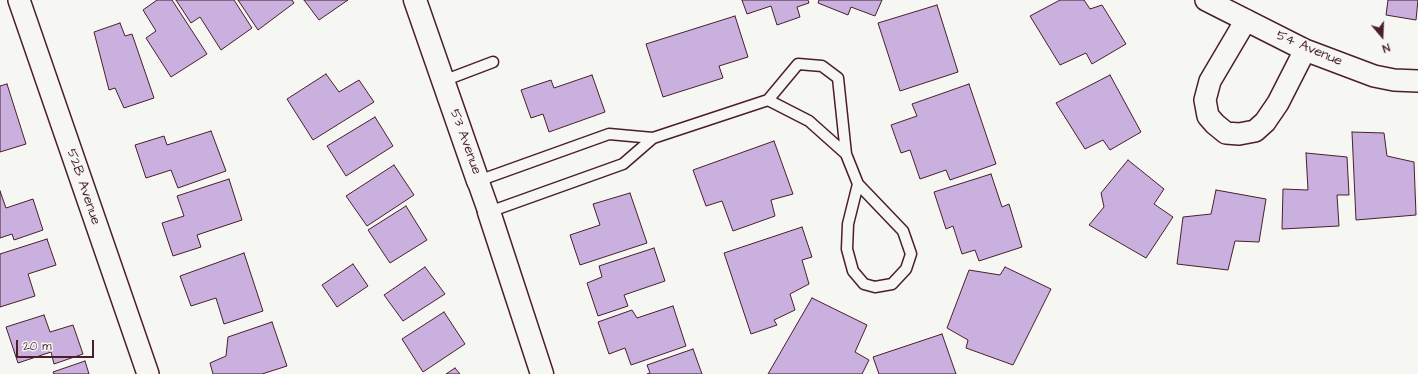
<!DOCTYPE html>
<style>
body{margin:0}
#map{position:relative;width:1418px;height:374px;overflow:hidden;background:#f6f6f2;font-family:"Architects Daughter",sans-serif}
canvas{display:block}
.north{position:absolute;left:1362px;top:16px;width:40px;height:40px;-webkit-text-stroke:3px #f6f6f2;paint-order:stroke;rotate:161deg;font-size:11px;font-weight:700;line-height:16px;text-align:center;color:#4a1f2b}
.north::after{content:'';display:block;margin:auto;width:14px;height:18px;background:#4a1f2b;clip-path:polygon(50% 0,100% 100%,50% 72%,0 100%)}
.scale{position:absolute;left:16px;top:340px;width:78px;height:18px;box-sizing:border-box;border:2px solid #4a1f2b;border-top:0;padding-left:5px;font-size:12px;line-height:14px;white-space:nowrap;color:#4a1f2b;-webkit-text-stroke:3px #f6f6f2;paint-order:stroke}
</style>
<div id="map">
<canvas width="1418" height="374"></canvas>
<div class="north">N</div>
<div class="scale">20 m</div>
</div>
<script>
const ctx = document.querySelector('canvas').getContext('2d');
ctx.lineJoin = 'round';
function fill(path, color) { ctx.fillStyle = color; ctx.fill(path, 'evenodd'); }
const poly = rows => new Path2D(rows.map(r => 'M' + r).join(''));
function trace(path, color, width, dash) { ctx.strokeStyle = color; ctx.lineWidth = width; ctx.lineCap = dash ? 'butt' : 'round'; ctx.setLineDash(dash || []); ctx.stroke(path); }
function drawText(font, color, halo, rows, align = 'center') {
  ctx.font = font + ' "Architects Daughter",sans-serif'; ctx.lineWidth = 3.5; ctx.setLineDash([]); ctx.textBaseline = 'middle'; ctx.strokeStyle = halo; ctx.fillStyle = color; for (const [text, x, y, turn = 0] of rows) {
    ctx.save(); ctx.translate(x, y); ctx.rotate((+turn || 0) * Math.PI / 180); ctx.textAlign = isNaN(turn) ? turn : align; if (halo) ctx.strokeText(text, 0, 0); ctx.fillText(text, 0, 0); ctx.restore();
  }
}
const building = poly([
 [157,0,172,0,207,54,171,77,146,38,156,31,143,10,157,0],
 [176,0,234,0,252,28,221,50,200,17,191,23,176,0],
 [238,0,292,0,294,3,258,30,238,0],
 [304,0,348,0,319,20,304,0],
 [742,0,808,0,809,3,797,7,800,17,777,25,771,6,747,14,742,0],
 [819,0,882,0,875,16,851,7,848,15,818,3,819,0],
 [1060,0,1084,0,1090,9,1102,5,1126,44,1092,64,1086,53,1060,65,1030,16,1060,0],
 [1388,0,1418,0,1416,20,1386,15,1388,0],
 [937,5,958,72,900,91,878,23,937,5],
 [735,16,748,57,719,66,723,78,663,97,646,44,735,16],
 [120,23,125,36,132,34,154,98,124,108,115,88,109,90,94,32,120,23],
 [326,74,339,92,359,80,374,102,313,140,287,99,326,74],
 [592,75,605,112,549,132,543,114,531,118,521,90,551,80,554,88,592,75],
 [1110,75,1141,132,1110,150,1103,140,1085,149,1056,103,1110,75],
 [7,84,26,144,0,152,0,86,7,84],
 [969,84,996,164,950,180,946,170,920,179,910,150,901,153,891,125,917,116,912,104,969,84],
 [375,117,393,146,346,176,327,146,375,117],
 [211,131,226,171,178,188,171,170,146,178,135,145,164,136,167,145,211,131],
 [1352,132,1384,133,1387,156,1414,162,1416,215,1356,220,1352,132],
 [774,141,793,194,771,200,775,216,733,231,722,201,706,206,693,170,774,141],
 [1306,153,1347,157,1349,195,1337,195,1339,226,1282,229,1283,189,1308,190,1306,153],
 [1128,160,1164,189,1154,204,1173,217,1146,258,1089,225,1104,207,1101,193,1128,160],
 [394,165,414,195,367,226,346,196,394,165],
 [991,174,1002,207,1009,204,1022,247,979,261,975,250,962,254,953,226,946,229,934,192,991,174],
 [229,179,242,220,197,235,201,247,173,256,162,223,184,216,177,196,229,179],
 [1216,190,1266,199,1259,242,1235,241,1228,270,1177,264,1183,217,1211,214,1216,190],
 [0,191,6,208,33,199,43,230,14,240,12,234,0,238,0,191],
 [630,193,647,243,580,265,570,235,600,225,593,204,630,193],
 [406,206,427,240,390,263,368,230,406,206],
 [802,227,812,257,802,260,809,284,790,294,795,310,774,320,777,325,751,334,724,253,802,227],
 [47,239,56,265,28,274,35,296,0,307,0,254,47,239],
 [654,248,665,281,624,295,628,306,598,316,587,283,602,277,599,266,654,248],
 [244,253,263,311,224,324,216,298,191,306,180,276,244,253],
 [353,264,368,286,337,307,322,285,353,264],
 [425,267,445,294,403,321,384,295,425,267],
 [1005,267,1051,289,1013,365,966,348,968,340,947,328,969,270,1000,275,1005,267],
 [812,298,867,325,855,352,869,360,862,374,768,374,812,298],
 [673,306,686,346,631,365,625,348,609,354,598,322,632,310,637,318,673,306],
 [444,312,465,344,423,372,402,339,444,312],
 [44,315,50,332,73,325,83,354,54,364,51,352,18,363,6,327,44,315],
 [272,322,287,366,262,374,213,374,210,363,226,356,228,337,272,322],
 [942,334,956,374,879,374,873,357,942,334],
 [693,349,702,374,647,374,650,373,647,365,693,349],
 [85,361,89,374,54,374,53,372,85,361],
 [455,368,460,374,446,374,455,368]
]);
const service = poly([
 [443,81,493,62],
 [846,154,858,184,903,231,911,254,906,269,892,284,875,287,864,284,853,271,847,249,848,224,858,184],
 [478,181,609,134,653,138],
 [489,212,623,164,653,138,768,100,798,64,822,66,838,78,846,154,809,121,768,100]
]);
const minor = poly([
 [19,0,148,374],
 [1206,0,1305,50,1374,76,1394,80,1418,81],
 [1246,20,1210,81,1205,100,1208,116,1215,124,1226,133,1239,134,1255,131,1265,122,1278,103,1305,50],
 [478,181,489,212]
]);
const tertiary = poly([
 [415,0,478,181],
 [489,212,542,374]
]);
const streetNames = [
 ["54 Avenue",1309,49,23],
 ["53 Avenue",465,142,70],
 ["52B Avenue",83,187,71]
];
fill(building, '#c9b0de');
trace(building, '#4a1f2b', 1);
trace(service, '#4a1f2b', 13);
trace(minor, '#4a1f2b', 24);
trace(tertiary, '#4a1f2b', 25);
trace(service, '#f6f6f2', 10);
trace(minor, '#f6f6f2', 21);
trace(tertiary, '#f6f6f2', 22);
drawText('14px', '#4a1f2b', '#f6f6f2', streetNames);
</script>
